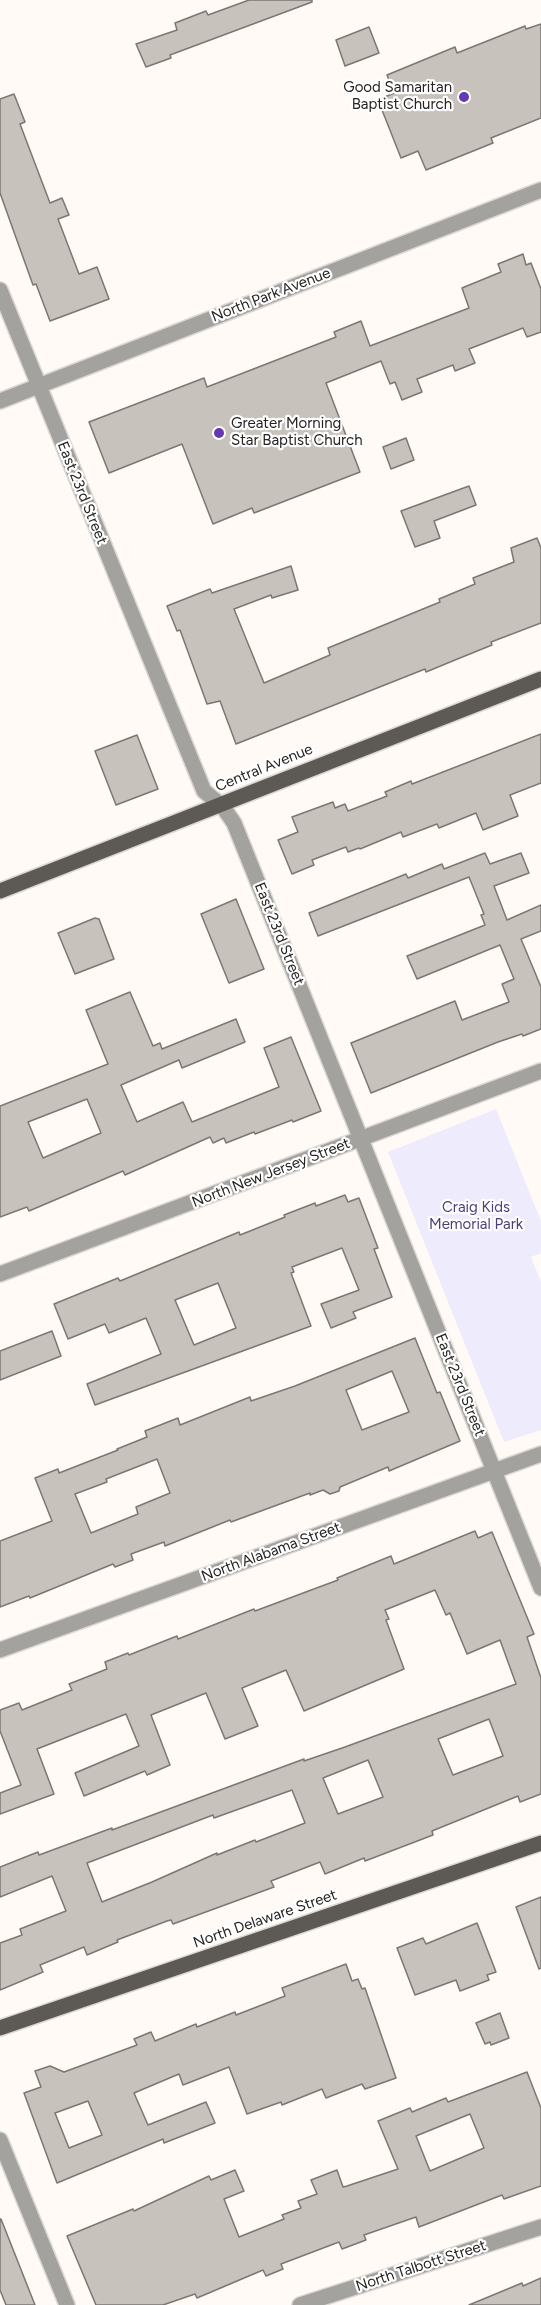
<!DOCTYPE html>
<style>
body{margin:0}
canvas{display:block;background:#fffaf6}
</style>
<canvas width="541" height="2305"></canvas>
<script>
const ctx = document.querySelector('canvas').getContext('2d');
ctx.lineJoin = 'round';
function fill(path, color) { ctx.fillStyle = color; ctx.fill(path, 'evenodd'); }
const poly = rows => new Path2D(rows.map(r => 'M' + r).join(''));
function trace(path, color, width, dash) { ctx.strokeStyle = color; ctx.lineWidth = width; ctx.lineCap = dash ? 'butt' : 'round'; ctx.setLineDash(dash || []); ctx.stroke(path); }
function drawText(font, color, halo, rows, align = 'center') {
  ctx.font = font + ' Figtree,sans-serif'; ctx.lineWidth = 4.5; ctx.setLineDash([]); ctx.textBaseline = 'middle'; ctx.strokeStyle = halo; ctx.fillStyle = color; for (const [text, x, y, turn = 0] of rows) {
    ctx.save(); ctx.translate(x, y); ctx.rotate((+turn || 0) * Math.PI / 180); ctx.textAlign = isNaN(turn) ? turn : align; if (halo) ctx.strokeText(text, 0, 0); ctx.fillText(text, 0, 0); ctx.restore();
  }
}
const green = poly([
 [496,1109,541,1221,541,1253,531,1257,541,1282,541,1430,504,1442,388,1152]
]);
const building = poly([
 [249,0,312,0,312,2,170,55,171,58,146,67,136,44,177,30,175,23,206,11,208,15,249,0],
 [541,24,541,118,491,138,493,143,426,170,418,151,401,158,378,100,394,93,387,75,455,47,457,53,525,26,526,29,541,24],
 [369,27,379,53,345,66,336,40,369,27],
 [14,94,25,122,20,124,50,203,62,198,69,215,58,219,79,274,97,267,109,299,50,321,36,284,33,285,0,193,0,99,14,94],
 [523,254,526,265,531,263,541,289,541,332,527,337,523,328,469,349,475,363,455,371,453,365,417,379,422,392,402,400,395,382,390,384,381,361,326,383,360,472,254,513,252,508,213,524,182,444,109,473,89,422,204,378,207,387,336,337,334,332,361,321,370,346,469,308,462,288,501,272,498,264,523,254],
 [406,438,414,460,391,469,383,447,406,438],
 [469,486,476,505,434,521,440,538,415,547,401,511,469,486],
 [537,538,541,548,541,623,491,642,492,645,455,660,426,672,425,669,236,744,220,701,207,704,180,630,177,631,167,606,210,589,212,593,291,566,298,590,272,598,271,595,234,609,264,683,330,655,328,648,440,602,439,599,475,584,473,578,514,562,511,548,537,538],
 [541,734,541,783,510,795,518,816,483,830,476,813,439,828,437,824,403,837,401,832,360,849,359,848,348,852,346,847,312,860,314,865,292,874,278,840,298,832,292,817,333,802,335,808,345,804,348,811,387,796,385,792,411,781,412,784,541,734],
 [137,735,158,789,116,805,95,751,137,735],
 [485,853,490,864,521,853,529,873,494,886,507,920,541,905,541,931,521,939,541,987,541,1029,523,1036,522,1034,498,1042,371,1093,351,1043,455,1001,462,1020,509,1002,502,984,514,979,500,945,417,979,407,956,485,925,481,915,484,914,469,877,318,936,309,913,406,874,408,878,442,864,444,869,485,853],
 [236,899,264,969,229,983,201,914,236,899],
 [95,918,99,919,114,959,75,974,58,933,95,918],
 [130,992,153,1046,160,1043,162,1049,236,1019,245,1042,182,1068,179,1060,121,1085,137,1122,183,1102,192,1122,279,1087,264,1048,291,1037,321,1111,293,1122,292,1120,255,1134,254,1132,226,1143,224,1138,213,1143,210,1137,125,1175,123,1171,29,1211,27,1207,0,1217,0,1106,108,1064,86,1010,130,992],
 [87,1099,101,1133,43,1158,28,1122,87,1099],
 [345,1195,348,1202,359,1198,378,1248,374,1249,392,1297,353,1312,356,1318,331,1328,321,1304,359,1290,342,1248,292,1267,294,1272,291,1273,311,1326,95,1405,87,1384,161,1354,146,1318,109,1333,105,1324,68,1339,54,1304,118,1278,120,1281,239,1232,240,1235,285,1217,284,1215,315,1203,316,1206,345,1195],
 [218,1283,236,1328,194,1345,175,1300,218,1283],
 [52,1331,61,1356,0,1380,0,1351,52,1331],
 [415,1338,437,1393,440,1392,460,1441,389,1471,388,1467,340,1487,339,1491,330,1494,323,1490,310,1495,310,1493,231,1522,230,1520,165,1546,164,1542,131,1554,133,1560,115,1567,113,1564,30,1598,29,1596,0,1607,0,1541,52,1521,35,1478,58,1469,59,1473,118,1450,117,1449,147,1437,145,1431,178,1418,180,1425,250,1397,251,1401,295,1386,415,1338],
 [392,1371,409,1412,362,1430,346,1390,392,1371],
 [157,1459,170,1493,136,1507,138,1514,91,1533,75,1494,107,1482,106,1479,157,1459],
 [475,1531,478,1538,492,1532,534,1634,527,1637,541,1678,541,1794,520,1802,518,1796,432,1831,433,1835,365,1861,364,1858,325,1874,320,1862,271,1881,274,1887,173,1924,171,1920,167,1921,117,1940,118,1942,87,1955,84,1947,40,1965,43,1972,0,1990,0,1943,22,1935,20,1929,66,1911,52,1876,0,1897,0,1867,38,1852,39,1855,112,1828,112,1830,304,1759,304,1761,345,1747,516,1684,500,1640,467,1654,450,1613,446,1615,435,1590,385,1610,389,1619,386,1620,404,1669,304,1711,286,1670,242,1688,258,1726,225,1739,206,1693,151,1715,170,1765,147,1775,145,1771,84,1796,75,1773,139,1746,126,1714,37,1749,54,1794,0,1814,0,1793,21,1785,0,1731,0,1710,19,1703,22,1710,72,1690,69,1684,107,1669,105,1662,128,1653,129,1655,177,1636,178,1639,254,1609,255,1611,338,1580,337,1578,391,1556,394,1564,475,1531],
 [489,1719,503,1756,453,1775,438,1739,489,1719],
 [368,1760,383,1797,338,1814,323,1778,368,1760],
 [292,1790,305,1823,256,1842,255,1840,217,1855,217,1853,152,1882,102,1902,87,1863,213,1815,214,1818,292,1790],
 [541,1897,541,1968,539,1969,516,1907,541,1897],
 [477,1923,496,1972,487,1975,489,1980,460,1991,456,1980,415,1995,397,1948,423,1938,426,1944,477,1923],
 [346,1964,352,1981,358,1979,362,1989,365,1988,396,2078,365,2089,362,2084,326,2098,322,2089,282,2105,281,2102,247,2114,229,2067,183,2085,179,2074,134,2093,148,2125,206,2102,215,2123,164,2143,163,2139,57,2183,24,2093,41,2087,35,2071,50,2066,64,2072,137,2045,134,2039,151,2032,155,2041,196,2024,197,2027,235,2012,236,2015,285,1996,282,1988,346,1964],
 [88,2101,102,2135,69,2148,55,2113,88,2101],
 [500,2013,509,2038,491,2045,490,2042,485,2044,476,2023,500,2013],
 [527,2072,541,2108,541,2186,504,2199,502,2195,419,2227,416,2217,364,2235,366,2240,342,2249,339,2242,281,2264,283,2269,266,2276,263,2270,197,2298,195,2294,163,2305,96,2305,67,2236,133,2209,134,2211,209,2176,211,2180,235,2170,244,2191,224,2199,239,2237,284,2219,282,2215,301,2208,298,2201,317,2194,311,2180,337,2170,343,2187,347,2186,398,2169,378,2121,410,2108,412,2112,446,2098,448,2102,527,2072],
 [470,2114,484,2148,430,2171,416,2136,470,2114],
 [0,2219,1,2219,35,2305,6,2305,0,2290,0,2219],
 [541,2278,541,2305,469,2305,522,2283,523,2286,541,2278]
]);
const minor = poly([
 [0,290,204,791,223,807,234,823,541,1588],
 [0,401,541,190],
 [0,1274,541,1071],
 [0,1650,541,1454],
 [0,2140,67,2305],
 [300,2305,541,2227]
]);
const major = poly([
 [0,891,541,679],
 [0,2028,541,1843]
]);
const markers = [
 [464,97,6,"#6338b0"],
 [219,433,6,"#6338b0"]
];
const poiNames = [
 ["Good Samaritan",452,88],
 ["Baptist Church",452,105],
 ["Greater Morning",231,424,"left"],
 ["Star Baptist Church",231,441,"left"]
];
const streetNames = [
 ["North Park Avenue",271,295,-21],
 ["East 23rd Street",82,493,68],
 ["Central Avenue",264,768,-22],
 ["East 23rd Street",279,934,68],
 ["North New Jersey Street",271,1173,-21],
 ["East 23rd Street",460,1385,68],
 ["North Alabama Street",271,1552,-20],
 ["North Delaware Street",265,1919,-19],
 ["North Talbott Street",421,2266,-18]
];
const parkNames = [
 ["Craig Kids",476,1208],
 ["Memorial Park",476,1225]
];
fill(green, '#eeebfd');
fill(building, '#c7c2bc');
trace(building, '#7c7772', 1.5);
trace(minor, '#dcd8d4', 18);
trace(major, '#dcd8d4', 18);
trace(minor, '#a4a29f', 15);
trace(major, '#5d5955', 15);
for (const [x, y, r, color] of markers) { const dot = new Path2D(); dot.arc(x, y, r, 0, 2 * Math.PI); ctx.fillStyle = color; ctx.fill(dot); trace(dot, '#fff', 2); }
drawText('15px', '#262422', '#fff', poiNames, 'right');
drawText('15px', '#262422', '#fff', streetNames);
drawText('15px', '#4f3e7a', '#fff', parkNames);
</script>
